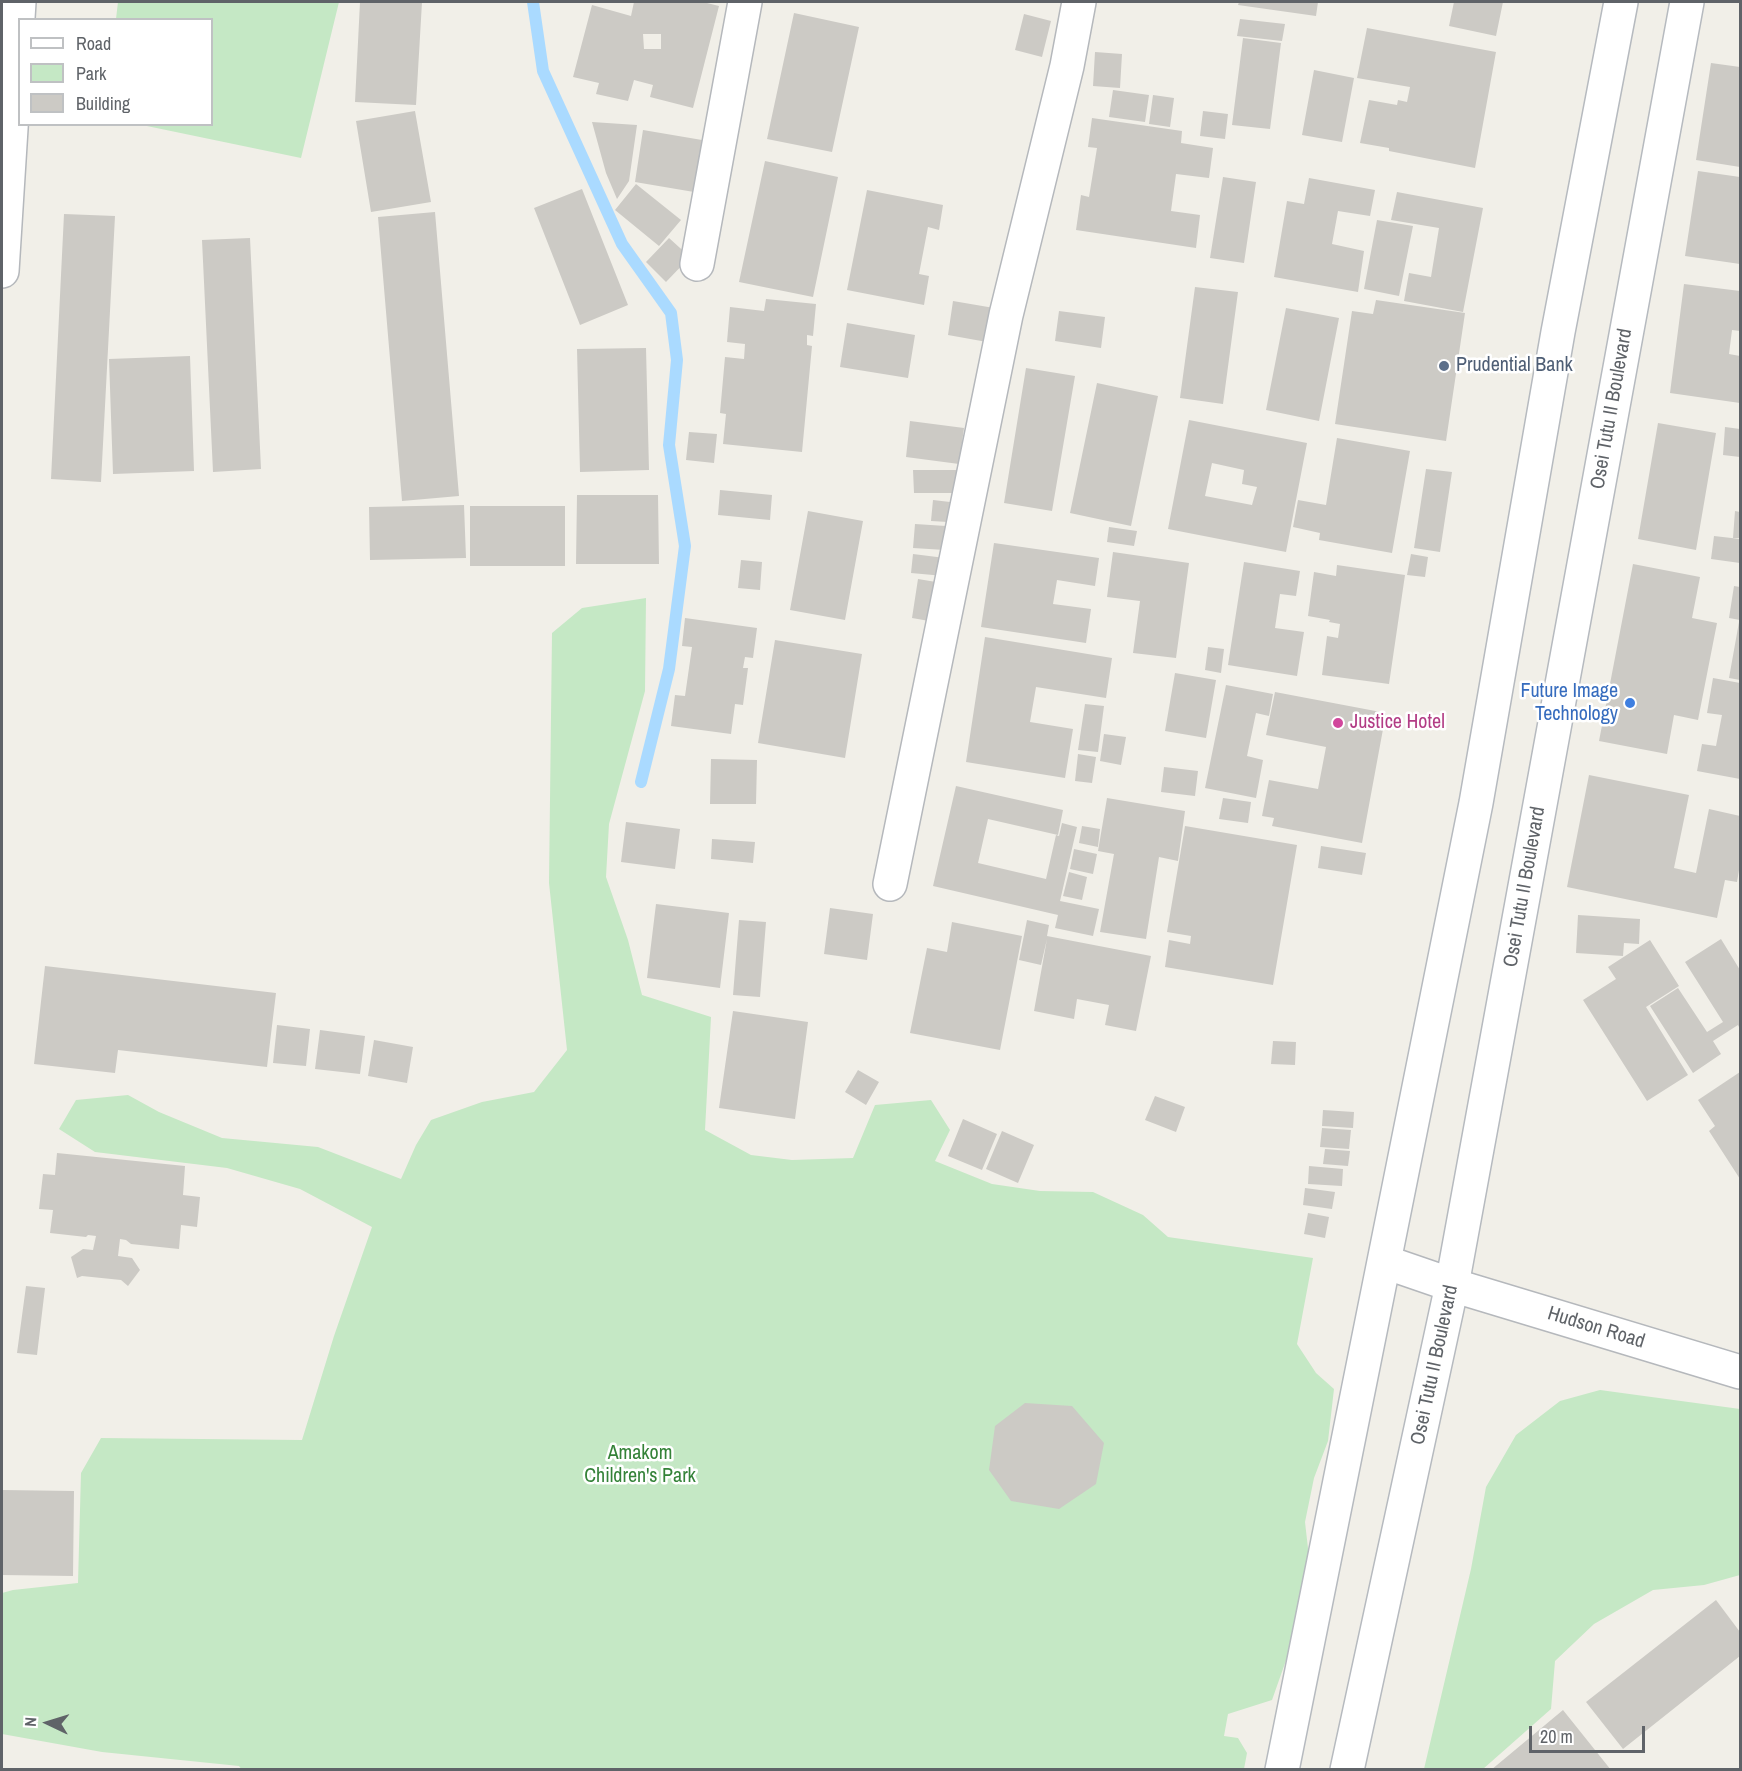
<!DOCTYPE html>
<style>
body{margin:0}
#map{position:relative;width:1742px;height:1771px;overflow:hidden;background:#f1efe8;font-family:"Archivo Narrow",sans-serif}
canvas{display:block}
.frame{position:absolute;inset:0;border:3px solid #5f6368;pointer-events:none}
.legend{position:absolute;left:18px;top:18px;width:195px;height:108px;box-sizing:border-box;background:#fff;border:2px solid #bfc1c3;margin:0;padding:8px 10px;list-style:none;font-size:18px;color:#5f6368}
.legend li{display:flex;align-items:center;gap:12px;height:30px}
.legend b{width:30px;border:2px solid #bfc1c3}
.north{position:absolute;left:18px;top:1693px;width:60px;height:60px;-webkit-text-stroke:4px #fff;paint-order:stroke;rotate:274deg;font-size:16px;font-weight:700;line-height:24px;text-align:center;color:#5f6368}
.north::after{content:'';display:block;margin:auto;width:21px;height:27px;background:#5f6368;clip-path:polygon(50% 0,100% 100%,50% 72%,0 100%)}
.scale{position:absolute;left:1529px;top:1726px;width:116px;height:27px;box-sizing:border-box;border:3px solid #5f6368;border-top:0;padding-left:8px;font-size:18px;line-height:21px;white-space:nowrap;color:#5f6368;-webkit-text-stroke:4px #fff;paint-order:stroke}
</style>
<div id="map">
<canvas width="1742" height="1771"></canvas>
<div class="frame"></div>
<ul class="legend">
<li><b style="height:8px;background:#fff"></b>Road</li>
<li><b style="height:16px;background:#c5e8c5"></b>Park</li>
<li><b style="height:16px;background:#cccac5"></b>Building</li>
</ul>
<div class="north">N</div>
<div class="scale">20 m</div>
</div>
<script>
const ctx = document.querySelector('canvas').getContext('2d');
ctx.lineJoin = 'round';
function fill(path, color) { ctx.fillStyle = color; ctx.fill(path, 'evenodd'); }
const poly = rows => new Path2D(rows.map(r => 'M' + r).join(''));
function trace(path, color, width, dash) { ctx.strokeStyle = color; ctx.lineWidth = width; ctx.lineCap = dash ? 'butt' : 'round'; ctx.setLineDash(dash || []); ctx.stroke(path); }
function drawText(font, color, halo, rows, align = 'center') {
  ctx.font = font + ' "Archivo Narrow",sans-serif'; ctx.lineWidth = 5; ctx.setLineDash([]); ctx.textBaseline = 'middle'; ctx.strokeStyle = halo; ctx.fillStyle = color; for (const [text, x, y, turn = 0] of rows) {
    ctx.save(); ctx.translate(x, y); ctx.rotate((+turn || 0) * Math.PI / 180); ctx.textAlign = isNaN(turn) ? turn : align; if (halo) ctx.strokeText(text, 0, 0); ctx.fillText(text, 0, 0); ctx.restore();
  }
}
const green = poly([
 [118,2,339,2,301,158,142,125,212,124,212,20,116,19],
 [646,598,645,691,609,824,606,877,628,940,642,995,711,1017,705,1130,751,1155,792,1160,853,1158,875,1105,931,1100,950,1130,935,1161,992,1184,1040,1191,1093,1192,1143,1215,1168,1237,1313,1258,1297,1344,1316,1373,1334,1389,1328,1441,1314,1478,1305,1522,1310,1566,1290,1649,1272,1700,1228,1714,1224,1736,1238,1738,1247,1753,1244,1769,242,1770,239,1766,102,1752,2,1734,2,1593,13,1590,78,1583,81,1473,101,1438,302,1440,334,1336,372,1227,300,1189,227,1168,95,1152,59,1129,76,1100,128,1095,159,1112,222,1138,318,1147,401,1179,416,1145,431,1120,482,1102,534,1092,567,1050,549,883,552,633,582,608],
 [1600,1390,1740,1409,1740,1575,1704,1585,1653,1590,1594,1624,1555,1661,1551,1709,1483,1769,1424,1769,1471,1569,1486,1487,1516,1435,1560,1401]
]);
const stream = poly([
 [533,2,543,71,622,244,671,313,677,360,669,445,685,546,669,669,641,782]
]);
const building = poly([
 [360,2,422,2,416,105,355,102],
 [634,2,703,2,719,6,693,108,650,97,653,85,634,80,628,101,596,94,599,83,573,77,592,5,631,16],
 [643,34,661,34,661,49,644,49],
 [1239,2,1318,2,1316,16,1238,5],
 [1454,2,1503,2,1496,36,1449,26],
 [794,13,859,27,832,152,767,139],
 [1024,14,1051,21,1042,57,1015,50],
 [1240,19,1285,24,1282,41,1237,36],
 [1367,28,1496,52,1475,168,1389,151,1389,148,1360,143,1369,100,1397,105,1398,100,1407,102,1410,87,1357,78],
 [1243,38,1281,43,1270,129,1232,125],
 [1095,52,1122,54,1120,88,1093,86],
 [1711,63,1740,67,1740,167,1696,160],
 [1314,70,1354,78,1342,142,1302,135],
 [1113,90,1149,95,1145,122,1109,117],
 [1153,95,1174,98,1170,127,1149,124],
 [415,111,431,202,371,212,356,121],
 [1203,111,1228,114,1225,139,1200,136],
 [1092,118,1182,131,1181,143,1213,148,1209,178,1176,174,1171,211,1200,215,1196,248,1076,230,1081,195,1089,197,1097,148,1088,147],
 [592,122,637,125,629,181,617,199,606,173],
 [643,130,702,140,694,192,635,182],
 [765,161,838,177,813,297,739,282],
 [1698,171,1740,177,1740,264,1685,256],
 [1223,177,1256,182,1244,263,1210,258],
 [1309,178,1375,190,1370,216,1338,211,1332,244,1364,251,1358,292,1274,277,1287,201,1304,204],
 [636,184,681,220,659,246,615,210],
 [582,189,628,305,580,325,534,208],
 [867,190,943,205,939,230,928,227,919,274,929,276,924,305,847,290],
 [1397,192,1483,208,1463,312,1404,301,1409,273,1431,277,1439,228,1391,220],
 [435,212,459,496,402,501,378,217],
 [64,214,115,216,101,482,51,479],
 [1377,220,1413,226,1399,296,1364,289],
 [250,238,261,469,213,472,202,240],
 [669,238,690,257,666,282,646,262],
 [1684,284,1740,291,1740,331,1732,330,1729,354,1740,356,1740,403,1670,393],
 [1195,287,1238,292,1223,404,1180,398],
 [766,299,816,304,813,336,807,335,807,345,812,346,802,452,723,444,726,414,720,413,725,357,744,359,745,344,727,342,730,307,764,311],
 [1376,300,1465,313,1446,441,1335,424,1352,311,1373,314],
 [953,301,994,308,987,342,948,335],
 [1286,308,1339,318,1319,421,1266,410],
 [1059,311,1105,317,1101,348,1055,341],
 [847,323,915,335,908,378,840,367],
 [646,348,649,470,580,472,577,349],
 [190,356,194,471,113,474,109,359],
 [1026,368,1075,376,1052,511,1004,503],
 [1097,383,1158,396,1131,526,1070,513],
 [1189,420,1307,443,1286,552,1168,529],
 [1212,463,1244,470,1242,484,1257,487,1252,505,1205,496],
 [910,421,964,428,959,464,906,457],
 [1658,423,1716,433,1696,550,1638,539],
 [1725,427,1740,429,1740,457,1723,455],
 [689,432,717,434,714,463,686,460],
 [1337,438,1410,451,1392,553,1319,540,1320,533,1293,527,1298,500,1326,505],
 [1426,469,1452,472,1440,552,1414,548],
 [913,470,961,470,962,493,914,493],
 [720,490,772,495,770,520,718,515],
 [577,495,658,495,659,564,576,564],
 [933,500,950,502,948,522,931,521],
 [464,505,466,558,370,560,369,507],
 [470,506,565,506,565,566,470,566],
 [808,511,863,521,845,620,790,610],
 [1735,511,1740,512,1740,538,1733,538],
 [915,524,946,526,945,550,913,548],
 [1109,527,1137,531,1134,546,1107,542],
 [1714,536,1740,539,1740,563,1711,559],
 [994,543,1099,558,1095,586,1057,580,1053,604,1091,609,1086,643,981,627],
 [1113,552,1189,563,1176,658,1133,653,1140,601,1107,597],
 [913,554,945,558,944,576,911,573],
 [1411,554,1428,557,1425,577,1407,575],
 [741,560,762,562,760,590,738,588],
 [1244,562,1300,571,1296,596,1280,594,1275,628,1304,632,1297,676,1228,665],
 [1633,564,1700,577,1692,618,1717,623,1698,720,1674,715,1667,754,1599,741],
 [1337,565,1405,575,1389,684,1322,675,1327,636,1338,638,1340,624,1329,622,1330,620,1308,616,1314,572,1336,576],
 [918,579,942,583,935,622,912,618],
 [1734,586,1740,587,1740,620,1729,618],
 [685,618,757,628,753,658,745,657,743,668,748,668,743,705,735,704,731,734,671,726,675,695,685,696,692,647,682,646],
 [1739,622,1740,623,1740,680,1729,678],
 [985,637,1112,658,1106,698,1036,687,1030,722,1073,729,1065,778,966,762],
 [775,640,862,654,845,758,758,743],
 [1208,647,1224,649,1221,673,1205,670],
 [1175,673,1216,680,1206,738,1165,731],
 [1713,678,1740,683,1740,779,1697,771,1702,744,1716,746,1722,715,1707,713],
 [1226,685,1273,694,1269,716,1256,713,1247,756,1263,760,1256,798,1205,788],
 [1275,692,1386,713,1362,843,1272,826,1274,818,1262,816,1269,780,1318,789,1326,747,1266,735],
 [1085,704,1104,706,1098,752,1078,750],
 [1104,734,1126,737,1121,765,1100,761],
 [1078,754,1096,757,1092,783,1075,781],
 [711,759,757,760,756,804,710,804],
 [1164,767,1198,771,1195,796,1161,792],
 [1589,775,1689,795,1674,868,1696,873,1709,809,1740,816,1740,864,1737,882,1725,880,1717,918,1567,887],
 [956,786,1063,810,1058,835,988,819,978,863,1046,879,1056,835,1059,836,1062,823,1077,827,1060,901,1099,909,1093,936,1055,928,1058,915,933,886],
 [1107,798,1185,811,1178,861,1159,857,1146,939,1100,932,1114,854,1098,851],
 [1223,798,1251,802,1248,823,1219,819],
 [626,822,680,829,675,869,621,862],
 [1082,826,1100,829,1098,847,1079,843],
 [1185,826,1297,845,1273,985,1165,967,1169,940,1190,944,1191,936,1167,932],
 [712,839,755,842,753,863,711,859],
 [1321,846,1366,853,1362,875,1318,868],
 [1074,849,1097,854,1093,874,1070,869],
 [1069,872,1087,877,1082,900,1063,896],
 [656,904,729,913,720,988,647,978],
 [830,908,873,914,867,960,824,954],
 [1578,915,1640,919,1639,944,1624,943,1623,956,1576,953],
 [739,920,766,922,760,997,733,995],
 [1027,920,1049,925,1047,936,1151,956,1136,1031,1105,1025,1109,1005,1077,999,1074,1019,1034,1011,1047,939,1041,965,1019,960],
 [952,922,1022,936,1000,1050,910,1033,927,948,947,952],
 [1721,939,1740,970,1740,1029,1738,1025,1713,1041,1721,1054,1693,1073,1650,1006,1678,988,1707,1032,1723,1022,1685,962],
 [1650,940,1679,986,1646,1007,1688,1075,1647,1101,1583,1000,1616,979,1608,967],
 [45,966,276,993,267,1067,118,1050,115,1073,34,1064],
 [733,1011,808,1022,795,1119,719,1108],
 [277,1025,310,1029,306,1066,273,1063],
 [320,1030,365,1036,360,1074,315,1069],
 [374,1040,413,1047,407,1083,368,1076],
 [1273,1041,1296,1042,1295,1065,1271,1064],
 [858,1070,879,1082,866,1105,845,1092],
 [1740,1072,1740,1179,1709,1131,1715,1126,1698,1100],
 [1155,1096,1185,1107,1176,1132,1145,1120],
 [1323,1110,1354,1112,1353,1128,1322,1126],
 [963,1119,997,1134,982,1170,948,1156],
 [1322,1128,1351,1130,1349,1149,1320,1147],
 [1002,1131,1034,1145,1018,1183,986,1169],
 [1325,1149,1350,1151,1348,1166,1323,1164],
 [57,1153,185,1166,183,1195,200,1197,197,1227,181,1225,179,1249,131,1244,126,1240,120,1239,118,1256,132,1258,140,1270,128,1286,121,1280,82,1276,77,1278,71,1257,83,1249,93,1250,96,1236,88,1235,86,1237,50,1233,53,1210,39,1209,43,1174,55,1175],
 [1309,1166,1343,1169,1342,1186,1308,1184],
 [1305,1188,1335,1192,1332,1209,1303,1205],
 [1308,1213,1329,1217,1325,1238,1304,1234],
 [26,1286,45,1288,37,1355,17,1353],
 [1025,1403,1072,1406,1104,1443,1096,1484,1059,1509,1011,1501,989,1470,995,1426],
 [2,1490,74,1491,73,1576,2,1575],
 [1716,1600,1740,1632,1740,1656,1623,1749,1586,1702],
 [1563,1710,1611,1770,1491,1770]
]);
const minor = poly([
 [697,264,745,2],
 [2,271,19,2],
 [890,884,1006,315,1067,66,1079,2]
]);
const tertiary = poly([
 [1385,1262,1452,1285,1740,1372]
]);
const secondary = poly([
 [1282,1770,1476,803,1558,332,1621,2],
 [1347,1770,1452,1285,1687,2]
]);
const markers = [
 [1444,366,6,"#5c6f8a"],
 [1630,703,6,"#3f7fe0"],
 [1338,723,6,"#d1479c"]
];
const serviceNames = [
 ["Prudential Bank",1456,366]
];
const streetNames = [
 ["Osei Tutu II Boulevard",1612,409,-80],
 ["Osei Tutu II Boulevard",1525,887,-80],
 ["Hudson Road",1596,1328,17],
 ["Osei Tutu II Boulevard",1435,1365,-78]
];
const shopNames = [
 ["Future Image",1618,692],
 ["Technology",1618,715]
];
const hotelNames = [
 ["Justice Hotel",1350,723]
];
const parkNames = [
 ["Amakom",640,1454],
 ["Children's Park",640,1477]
];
fill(green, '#c5e8c5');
trace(stream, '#aadaff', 12);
fill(building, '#cccac5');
trace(minor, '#b5b8bc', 36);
trace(tertiary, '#b5b8bc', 36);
trace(secondary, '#b6babf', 36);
trace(minor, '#fff', 33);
trace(tertiary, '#fff', 33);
trace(secondary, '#fff', 33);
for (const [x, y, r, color] of markers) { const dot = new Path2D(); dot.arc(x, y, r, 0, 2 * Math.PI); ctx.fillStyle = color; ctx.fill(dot); trace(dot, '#fff', 2); }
drawText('20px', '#4e5e75', '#fff', serviceNames, 'left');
drawText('20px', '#5f6368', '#fff', streetNames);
drawText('20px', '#366cbe', '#fff', shopNames, 'right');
drawText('20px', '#b23c85', '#fff', hotelNames, 'left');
drawText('20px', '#348238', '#fff', parkNames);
</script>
